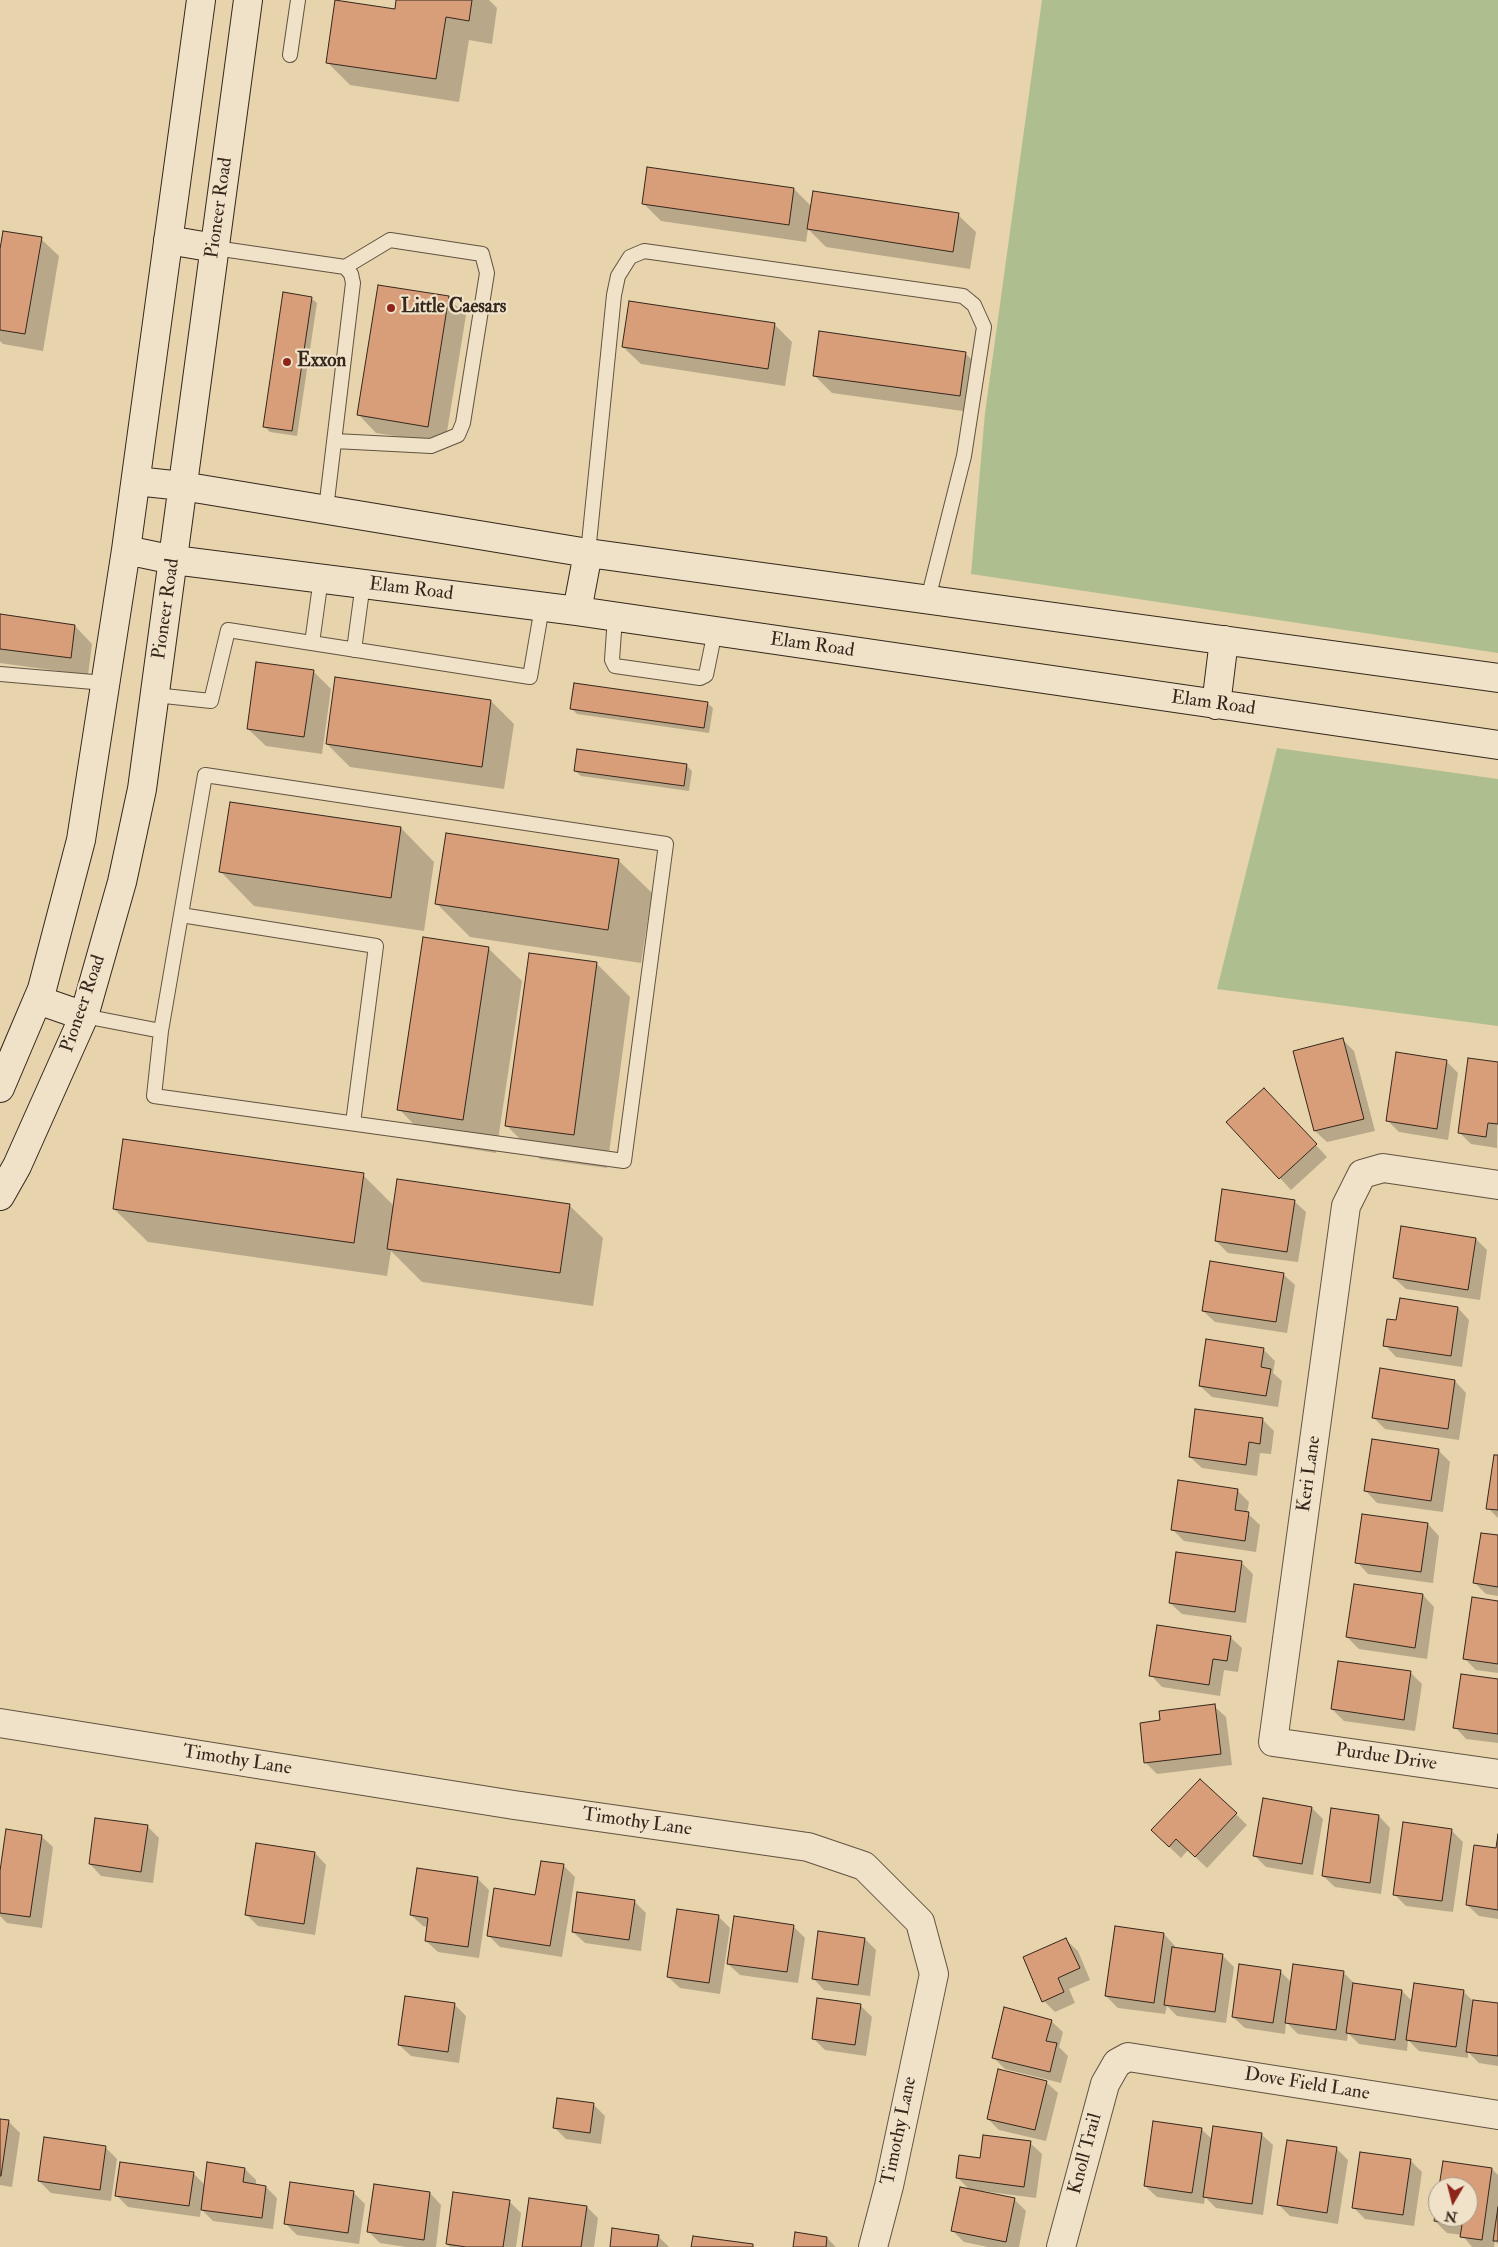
<!DOCTYPE html>
<style>
body{margin:0}
#map{position:relative;width:1498px;height:2247px;overflow:hidden;background:#e7d3ac;font-family:"IM FELL Double Pica",serif}
canvas{display:block}
.north{position:absolute;left:1428px;top:2177px;width:50px;height:50px;box-sizing:border-box;background:#efe2c9;border:1px solid #a59784;border-radius:50%;rotate:188deg;font-size:14px;font-weight:700;line-height:20px;text-align:center;color:#35271c}
.north::after{content:'';display:block;margin:auto;width:18px;height:22px;background:#8f2418;clip-path:polygon(50% 0,100% 100%,50% 72%,0 100%)}
</style>
<div id="map">
<canvas width="1498" height="2247"></canvas>
<div class="north">N</div>
</div>
<script>
const ctx = document.querySelector('canvas').getContext('2d');
ctx.lineJoin = 'round';
function fill(path, color) { ctx.fillStyle = color; ctx.fill(path, 'evenodd'); }
const poly = rows => new Path2D(rows.map(r => 'M' + r).join(''));
function trace(path, color, width, dash) { ctx.strokeStyle = color; ctx.lineWidth = width; ctx.lineCap = dash ? 'butt' : 'round'; ctx.setLineDash(dash || []); ctx.stroke(path); }
function drawText(font, color, halo, rows, align = 'center') {
  ctx.font = font + ' "IM FELL Double Pica",serif'; ctx.lineWidth = 4.5; ctx.setLineDash([]); ctx.textBaseline = 'middle'; ctx.strokeStyle = halo; ctx.fillStyle = color; for (const [text, x, y, turn = 0] of rows) {
    ctx.save(); ctx.translate(x, y); ctx.rotate((+turn || 0) * Math.PI / 180); ctx.textAlign = isNaN(turn) ? turn : align; if (halo) ctx.strokeText(text, 0, 0); ctx.fillText(text, 0, 0); ctx.restore();
  }
}
const green = poly([
 [1042,0,1498,0,1498,653,971,574,985,413],
 [1277,748,1498,779,1498,1026,1217,989]
]);
const shadow = poly([
 [398,0,489,0,497,8,492,44,469,40,459,102,350,85,327,62,396,10],
 [649,168,794,189,812,207,958,215,976,232,970,269,826,247,808,229,806,242,661,221,644,204],
 [41,239,59,256,43,351,3,344,0,341,0,256],
 [311,298,317,303,297,436,270,432,264,426],
 [448,298,466,315,445,444,376,433,359,415],
 [774,324,792,342,785,386,641,364,623,347],
 [965,353,983,371,977,413,832,393,814,375],
 [0,616,75,626,92,644,88,675,0,663],
 [313,671,331,689,322,754,266,746,248,729],
 [491,701,514,724,504,789,350,767,327,744],
 [707,703,713,708,709,733,577,714,572,709],
 [686,765,692,771,689,791,581,776,575,771],
 [401,828,434,862,424,931,254,906,221,872],
 [618,860,652,893,641,963,470,937,437,904],
 [488,948,522,981,496,1153,432,1143,399,1109],
 [597,964,630,997,607,1168,540,1159,507,1126],
 [1343,1040,1354,1051,1375,1131,1327,1142,1315,1131,1294,1052],
 [1447,1062,1458,1073,1448,1140,1399,1132,1387,1120],
 [1498,1063,1497,1148,1471,1144,1459,1132],
 [1275,1101,1327,1157,1291,1190,1280,1178],
 [363,1175,394,1206,569,1205,603,1238,593,1306,422,1282,391,1251,387,1276,148,1242,114,1209],
 [1294,1201,1306,1212,1298,1262,1228,1253,1216,1241],
 [1476,1239,1487,1250,1480,1300,1406,1289,1394,1278],
 [1283,1274,1295,1285,1287,1333,1215,1322,1203,1311],
 [1458,1308,1469,1320,1462,1367,1396,1357,1385,1345,1397,1322],
 [1264,1350,1275,1361,1273,1373,1282,1381,1278,1407,1212,1397,1200,1386],
 [1455,1381,1466,1393,1459,1440,1385,1429,1373,1417],
 [1263,1420,1274,1431,1271,1454,1260,1453,1257,1476,1202,1468,1190,1457],
 [1438,1450,1450,1462,1443,1512,1377,1503,1366,1491],
 [1498,1457,1498,1518,1488,1508],
 [1237,1490,1249,1502,1247,1513,1260,1525,1256,1552,1184,1541,1172,1529],
 [1428,1524,1439,1536,1433,1583,1368,1574,1357,1562],
 [1498,1536,1498,1596,1486,1594,1475,1583],
 [1241,1562,1253,1574,1246,1623,1182,1614,1170,1603],
 [1423,1595,1434,1607,1427,1659,1359,1649,1347,1637],
 [1498,1602,1498,1673,1476,1670,1464,1658],
 [1230,1637,1242,1648,1238,1672,1224,1670,1220,1696,1162,1687,1151,1675],
 [1410,1672,1422,1684,1415,1731,1344,1721,1332,1709],
 [1498,1680,1498,1743,1466,1739,1455,1727],
 [1214,1706,1226,1717,1232,1765,1157,1774,1146,1763],
 [1312,1808,1323,1819,1313,1875,1266,1867,1254,1855],
 [1236,1814,1247,1825,1207,1868,1188,1850,1181,1858,1164,1842],
 [1379,1816,1390,1828,1381,1894,1335,1887,1323,1876],
 [147,1826,159,1838,153,1883,101,1876,90,1864],
 [1451,1830,1463,1842,1453,1912,1406,1906,1394,1894],
 [41,1836,53,1847,42,1928,7,1923,0,1916,0,1880],
 [1498,1840,1498,1919,1479,1916,1467,1905,1497,1850],
 [315,1853,326,1865,315,1935,258,1926,247,1915],
 [564,1866,575,1877,562,1957,500,1947,488,1935,536,1897],
 [477,1878,489,1890,479,1958,438,1952,426,1941,428,1927,423,1926,411,1915],
 [634,1901,646,1913,641,1951,585,1943,573,1932],
 [718,1916,730,1928,720,1994,680,1988,668,1977],
 [793,1926,805,1938,798,1983,740,1975,728,1964],
 [1164,1934,1175,1946,1175,1948,1222,1955,1234,1967,1226,2023,1177,2016,1167,2006,1165,2014,1118,2008,1106,1996],
 [865,1939,876,1950,870,1996,824,1990,813,1978],
 [1066,1940,1078,1951,1090,1980,1069,1989,1075,2003,1055,2012,1044,2001],
 [1280,1971,1292,1983,1343,1972,1355,1984,1402,1991,1413,2002,1464,1992,1473,2001,1498,2004,1498,2066,1479,2063,1468,2052,1468,2058,1419,2051,1408,2040,1407,2051,1359,2044,1348,2033,1347,2041,1298,2034,1286,2022,1285,2034,1245,2028,1233,2017],
 [454,2004,466,2016,459,2063,411,2056,399,2045],
 [860,2005,872,2017,866,2056,825,2050,813,2038],
 [1051,2021,1063,2032,1059,2047,1068,2056,1061,2083,1005,2069,993,2057],
 [1046,2082,1058,2093,1046,2141,999,2130,988,2119],
 [594,2105,605,2116,601,2144,566,2139,555,2128],
 [0,2120,8,2121,20,2133,12,2187,0,2185],
 [1201,2129,1213,2140,1261,2134,1273,2145,1263,2215,1216,2208,1205,2197,1204,2204,1157,2197,1145,2186],
 [1030,2143,1042,2154,1036,2198,982,2191,982,2193,1014,2199,1026,2211,1019,2247,988,2247,964,2242,953,2231,970,2190,957,2177,981,2159],
 [105,2147,117,2159,111,2201,51,2193,39,2181],
 [1336,2148,1348,2160,1338,2224,1290,2216,1279,2205],
 [1410,2160,1422,2172,1414,2226,1365,2219,1354,2208],
 [1444,2162,1492,2169,1498,2175,1498,2244,1495,2241,1494,2247,1472,2247,1462,2235,1447,2233,1435,2221,1438,2202,1438,2217,1468,2217,1468,2187,1440,2187],
 [245,2169,256,2180,256,2185,266,2187,277,2198,273,2229,213,2221,201,2209,200,2217,128,2207,117,2196,193,2173,205,2185],
 [375,2185,430,2193,441,2205,436,2247,406,2247,380,2243,369,2232],
 [353,2192,365,2204,359,2244,297,2235,286,2224],
 [509,2201,521,2213,516,2247,450,2247,447,2244],
 [587,2207,598,2218,594,2247,523,2247],
 [658,2236,669,2247,611,2247],
 [827,2238,836,2247,794,2247]
]);
const building = poly([
 [335,0,395,9,396,0,472,0,469,21,446,17,436,79,326,63,335,0],
 [647,167,794,188,789,225,642,204,647,167],
 [813,191,959,213,953,252,807,229,813,191],
 [3,231,42,237,25,334,0,330,0,249,3,231],
 [378,285,449,296,428,427,357,415,378,285],
 [283,292,312,297,292,431,263,427,283,292],
 [629,301,775,323,768,369,622,347,629,301],
 [819,331,966,352,960,396,813,376,819,331],
 [0,614,75,625,71,658,0,649,0,614],
 [256,662,314,670,304,737,247,729,256,662],
 [335,677,491,700,482,767,326,744,335,677],
 [574,683,708,702,704,728,570,709,574,683],
 [577,749,687,764,684,786,574,771,577,749],
 [230,802,401,827,391,898,219,872,230,802],
 [446,833,619,859,608,930,435,904,446,833],
 [423,937,489,947,463,1120,397,1110,423,937],
 [529,953,597,962,574,1135,505,1126,529,953],
 [1343,1038,1364,1119,1314,1131,1293,1051,1343,1038],
 [1396,1052,1447,1060,1437,1129,1386,1121,1396,1052],
 [1468,1058,1498,1062,1498,1124,1488,1123,1486,1137,1458,1133,1468,1058],
 [1264,1088,1317,1144,1279,1179,1226,1122,1264,1088],
 [123,1139,364,1173,354,1243,113,1209,123,1139],
 [397,1179,570,1204,560,1273,387,1249,397,1179],
 [1222,1189,1295,1200,1287,1252,1215,1241,1222,1189],
 [1401,1226,1476,1238,1468,1290,1393,1278,1401,1226],
 [1210,1261,1284,1273,1276,1322,1202,1311,1210,1261],
 [1400,1298,1458,1307,1451,1356,1383,1346,1387,1319,1396,1320,1400,1298],
 [1206,1339,1264,1348,1261,1367,1271,1369,1266,1396,1199,1386,1206,1339],
 [1380,1368,1455,1380,1448,1429,1372,1418,1380,1368],
 [1195,1409,1263,1418,1260,1444,1249,1442,1246,1465,1189,1457,1195,1409],
 [1372,1439,1439,1449,1431,1501,1364,1491,1372,1439],
 [1494,1455,1498,1455,1498,1510,1486,1509,1494,1455],
 [1178,1480,1238,1489,1235,1510,1249,1512,1245,1541,1171,1530,1178,1480],
 [1362,1514,1428,1523,1421,1572,1355,1563,1362,1514],
 [1481,1533,1498,1535,1498,1587,1473,1583,1481,1533],
 [1176,1552,1242,1561,1235,1612,1169,1603,1176,1552],
 [1354,1584,1423,1594,1415,1648,1346,1637,1354,1584],
 [1472,1597,1498,1601,1498,1664,1463,1659,1472,1597],
 [1157,1625,1231,1636,1227,1661,1213,1659,1209,1685,1149,1676,1157,1625],
 [1338,1661,1411,1671,1404,1720,1331,1709,1338,1661],
 [1461,1674,1498,1679,1498,1734,1453,1728,1461,1674],
 [1215,1704,1221,1754,1144,1763,1140,1723,1160,1720,1159,1711,1215,1704],
 [1200,1779,1237,1813,1195,1857,1176,1839,1169,1847,1151,1830,1200,1779],
 [1263,1798,1312,1807,1302,1864,1253,1856,1263,1798],
 [1331,1808,1379,1815,1370,1883,1322,1876,1331,1808],
 [95,1818,148,1825,141,1872,89,1864,95,1818],
 [1403,1822,1452,1829,1442,1901,1393,1895,1403,1822],
 [6,1829,42,1835,30,1917,0,1913,0,1871,6,1829],
 [1498,1834,1498,1910,1466,1905,1474,1845,1496,1848,1498,1834],
 [256,1843,315,1852,304,1924,245,1915,256,1843],
 [541,1861,564,1864,550,1946,487,1936,494,1888,535,1895,541,1861],
 [417,1868,478,1877,468,1947,425,1941,428,1918,410,1915,417,1868],
 [577,1892,635,1900,629,1940,572,1932,577,1892],
 [677,1909,719,1915,709,1983,667,1977,677,1909],
 [734,1916,794,1925,787,1972,727,1964,734,1916],
 [1115,1926,1164,1933,1154,2003,1105,1996,1115,1926],
 [818,1931,865,1938,858,1985,812,1979,818,1931],
 [1066,1938,1080,1968,1058,1978,1064,1992,1042,2002,1023,1957,1066,1938],
 [1172,1947,1223,1954,1215,2012,1164,2005,1172,1947],
 [1239,1964,1281,1970,1273,2023,1232,2017,1239,1964],
 [1293,1964,1344,1971,1336,2030,1285,2023,1293,1964],
 [1353,1983,1402,1990,1395,2040,1346,2033,1353,1983],
 [1414,1983,1464,1990,1456,2047,1406,2040,1414,1983],
 [405,1996,455,2003,448,2052,398,2045,405,1996],
 [817,1998,861,2004,855,2045,812,2039,817,1998],
 [1473,2000,1498,2003,1498,2056,1466,2052,1473,2000],
 [1004,2007,1052,2020,1046,2041,1057,2043,1050,2072,992,2058,1004,2007],
 [998,2069,1047,2081,1035,2130,987,2119,998,2069],
 [557,2098,594,2103,590,2133,553,2128,557,2098],
 [0,2119,9,2120,1,2176,0,2176,0,2119],
 [1153,2121,1202,2128,1192,2193,1144,2186,1153,2121],
 [1213,2126,1262,2133,1252,2204,1203,2197,1213,2126],
 [983,2135,1031,2141,1024,2187,956,2178,959,2155,980,2158,983,2135],
 [44,2137,106,2146,100,2190,38,2181,44,2137],
 [1287,2140,1337,2147,1327,2213,1277,2205,1287,2140],
 [1360,2152,1411,2159,1403,2215,1352,2208,1360,2152],
 [1443,2161,1492,2168,1482,2240,1460,2237,1462,2225,1434,2221,1438,2193,1438,2217,1468,2217,1468,2187,1439,2187,1443,2161],
 [120,2162,194,2172,189,2206,115,2196,120,2162],
 [207,2162,245,2168,243,2182,266,2186,262,2218,201,2210,207,2162],
 [290,2182,354,2191,348,2233,284,2224,290,2182],
 [374,2184,430,2192,424,2240,367,2232,374,2184],
 [960,2187,1015,2198,1006,2242,951,2231,960,2187],
 [453,2192,510,2200,503,2247,466,2247,446,2244,453,2192],
 [529,2198,587,2206,581,2247,522,2247,529,2198],
 [1498,2207,1498,2241,1493,2241,1498,2207],
 [612,2228,659,2235,657,2247,610,2247,612,2228],
 [795,2232,827,2237,826,2247,793,2247,795,2232],
 [693,2236,753,2244,753,2247,691,2247,693,2236]
]);
const lane = poly([
 [290,55,298,0],
 [215,248,345,267,351,274,353,283,326,509],
 [335,441,431,446,458,435,463,423,487,273,482,254,390,240,345,267],
 [588,553,614,295,618,276,630,257,644,251,963,296,974,305,984,327,964,456,928,599],
 [615,617,612,660,615,666,700,678,706,675,715,631],
 [312,643,321,578],
 [354,650,363,583],
 [0,674,105,683],
 [155,695,211,701,228,630,530,677,542,607],
 [181,915,376,946,353,1123],
 [84,1016,161,1031,205,775,666,844,624,1161,154,1096,161,1031]
]);
const street = poly([
 [1498,1185,1383,1168,1362,1174,1346,1206,1273,1742,1498,1774],
 [0,1723,514,1805,808,1847,864,1866,920,1922,934,1974,889,2186,873,2247],
 [1061,2247,1105,2084,1117,2063,1128,2057,1498,2115]
]);
const secondary = poly([
 [168,240,215,248],
 [136,481,182,486,588,553,1498,678],
 [126,550,174,560,577,611,1498,745],
 [577,611,588,553],
 [1216,705,1224,640],
 [38,1000,84,1016],
 [0,1088,42,989,81,840,126,550,201,0],
 [0,1196,17,1166,84,1016,122,882,142,789,248,0]
]);
const markers = [
 [391,308,5,"#8f2418"],
 [287,362,5,"#8f2418"]
];
const streetNames = [
 ["Pioneer Road",220,208,-82],
 ["Elam Road",411,590,7],
 ["Pioneer Road",167,609,-82],
 ["Elam Road",812,646,8],
 ["Elam Road",1213,704,8],
 ["Pioneer Road",84,1004,-71],
 ["Keri Lane",1310,1474,-82],
 ["Purdue Drive",1386,1758,8],
 ["Timothy Lane",237,1761,9],
 ["Timothy Lane",637,1823,8],
 ["Dove Field Lane",1307,2085,9],
 ["Timothy Lane",900,2131,-78],
 ["Knoll Trail",1086,2154,-75]
];
const poiNames = [
 ["Little Caesars",401,308],
 ["Exxon",297,362]
];
fill(green, '#afbe8e');
fill(shadow, '#0003');
fill(building, '#d89d79');
trace(building, '#35271c', 1);
trace(lane, '#625240', 16);
trace(street, '#625240', 30);
trace(secondary, '#35271c', 30);
trace(lane, '#efe2c9', 14);
trace(street, '#efe2c9', 28);
trace(secondary, '#efe2c9', 28);
for (const [x, y, r, color] of markers) { const dot = new Path2D(); dot.arc(x, y, r, 0, 2 * Math.PI); ctx.fillStyle = color; ctx.fill(dot); trace(dot, '#efe2c9', 2); }
drawText('19px', '#35271c', '#efe2c9', streetNames);
drawText('bold 19px', '#35271c', '#efe2c9', poiNames, 'left');
</script>
